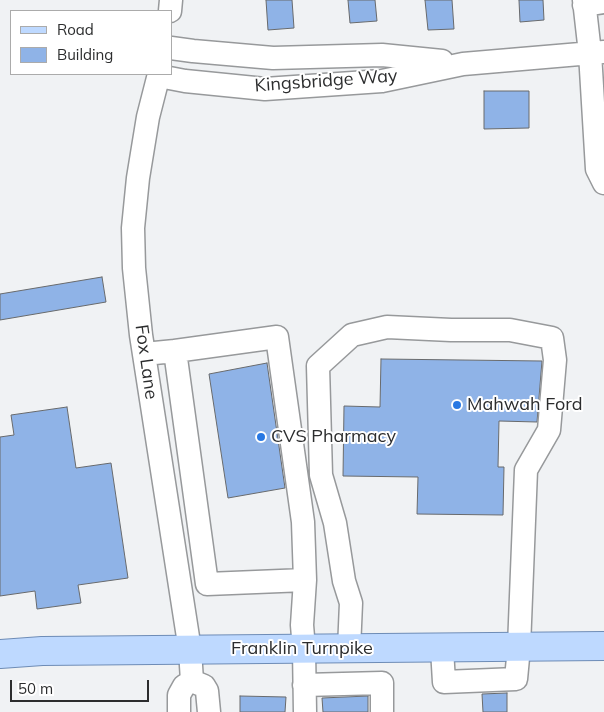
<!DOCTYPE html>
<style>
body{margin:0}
#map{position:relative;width:604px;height:712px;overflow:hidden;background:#f0f2f4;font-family:Mulish,sans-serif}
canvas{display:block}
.legend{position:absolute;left:10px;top:10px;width:162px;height:65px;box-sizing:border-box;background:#fff;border:1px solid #ababab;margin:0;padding:6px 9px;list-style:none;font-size:15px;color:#2c2d2e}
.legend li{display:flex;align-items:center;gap:10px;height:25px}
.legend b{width:25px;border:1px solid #ababab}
.scale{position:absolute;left:10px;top:680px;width:139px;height:22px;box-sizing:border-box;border:2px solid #2c2d2e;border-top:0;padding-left:6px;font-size:15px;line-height:18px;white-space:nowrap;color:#2c2d2e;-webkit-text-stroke:4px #fff;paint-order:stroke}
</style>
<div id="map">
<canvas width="604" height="712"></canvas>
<ul class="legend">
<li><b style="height:6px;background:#bed9ff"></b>Road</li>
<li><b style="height:14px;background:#8fb3e7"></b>Building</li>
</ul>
<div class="scale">50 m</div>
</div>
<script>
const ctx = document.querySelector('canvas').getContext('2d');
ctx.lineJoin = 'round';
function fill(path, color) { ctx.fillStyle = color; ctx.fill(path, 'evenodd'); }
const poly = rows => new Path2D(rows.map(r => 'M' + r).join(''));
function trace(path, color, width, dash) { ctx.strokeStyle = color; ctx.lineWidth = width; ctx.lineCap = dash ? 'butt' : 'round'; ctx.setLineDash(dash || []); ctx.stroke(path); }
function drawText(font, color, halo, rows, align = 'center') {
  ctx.font = font + ' Mulish,sans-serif'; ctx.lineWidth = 4; ctx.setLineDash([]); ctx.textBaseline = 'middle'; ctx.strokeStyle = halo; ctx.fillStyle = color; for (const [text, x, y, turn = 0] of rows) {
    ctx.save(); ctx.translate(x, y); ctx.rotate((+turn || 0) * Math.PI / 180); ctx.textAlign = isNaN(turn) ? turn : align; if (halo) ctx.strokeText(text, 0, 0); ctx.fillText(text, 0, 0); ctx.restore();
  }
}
const building = poly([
 [266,0,292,0,294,28,268,30,266,0],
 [348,0,375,0,377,21,350,23,348,0],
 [425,0,452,0,454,29,428,30,425,0],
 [519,0,543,0,544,20,520,22,519,0],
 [484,91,529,91,529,128,484,129,484,91],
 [102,277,106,302,0,320,0,294,102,277],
 [381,359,542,361,537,422,499,421,498,467,504,467,503,515,417,514,418,477,343,476,344,406,380,407,381,359],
 [267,363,285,488,228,498,209,374,267,363],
 [67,407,76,468,111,463,128,578,78,585,81,603,37,609,35,591,0,596,0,437,14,435,11,415,67,407],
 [507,693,507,712,483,712,482,694,507,693],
 [240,696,286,697,285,712,240,712,240,696],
 [368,696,368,712,323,712,322,698,368,696]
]);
const minor = poly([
 [584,0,590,53,597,169,604,183],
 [584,5,604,2],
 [170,11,171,0],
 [171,48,193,51,273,58,382,55,442,61],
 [159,74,148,117,138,178,133,228,134,268,141,335,190,650,192,681],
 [159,76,185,81,265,89,382,81,463,64,604,52],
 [175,351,207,584,305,580],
 [144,354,175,351,277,337,303,522,305,580,302,625,304,649,305,712],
 [349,649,351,603,344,581,335,523,321,475,318,366,352,335,387,327,451,330,510,330,552,338,555,360,549,430,526,470,519,647,516,679,444,682,442,649],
 [192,681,204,686,207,691,209,712],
 [304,685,382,683,382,712],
 [179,712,179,695,184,686,192,681]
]);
const major = poly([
 [0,654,42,651,604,646]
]);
const markers = [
 [457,405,5,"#2878e3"],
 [261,437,5,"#2878e3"]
];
const streetNames = [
 ["Kingsbridge Way",326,81,-4],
 ["Fox Lane",146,362,82],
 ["Franklin Turnpike",302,649]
];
const poiNames = [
 ["Mahwah Ford",467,405],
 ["CVS Pharmacy",271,437]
];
fill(building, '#8fb3e7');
trace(building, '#686a6c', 1);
trace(minor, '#97999b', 25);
trace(major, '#6e8cb6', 30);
trace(minor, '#fff', 22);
trace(major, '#bed9ff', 28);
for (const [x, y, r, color] of markers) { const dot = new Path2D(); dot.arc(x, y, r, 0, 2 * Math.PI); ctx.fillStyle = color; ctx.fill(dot); trace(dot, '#fff', 2); }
drawText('18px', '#2c2d2e', '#fff', streetNames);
drawText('18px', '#2c2d2e', '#fff', poiNames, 'left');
</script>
